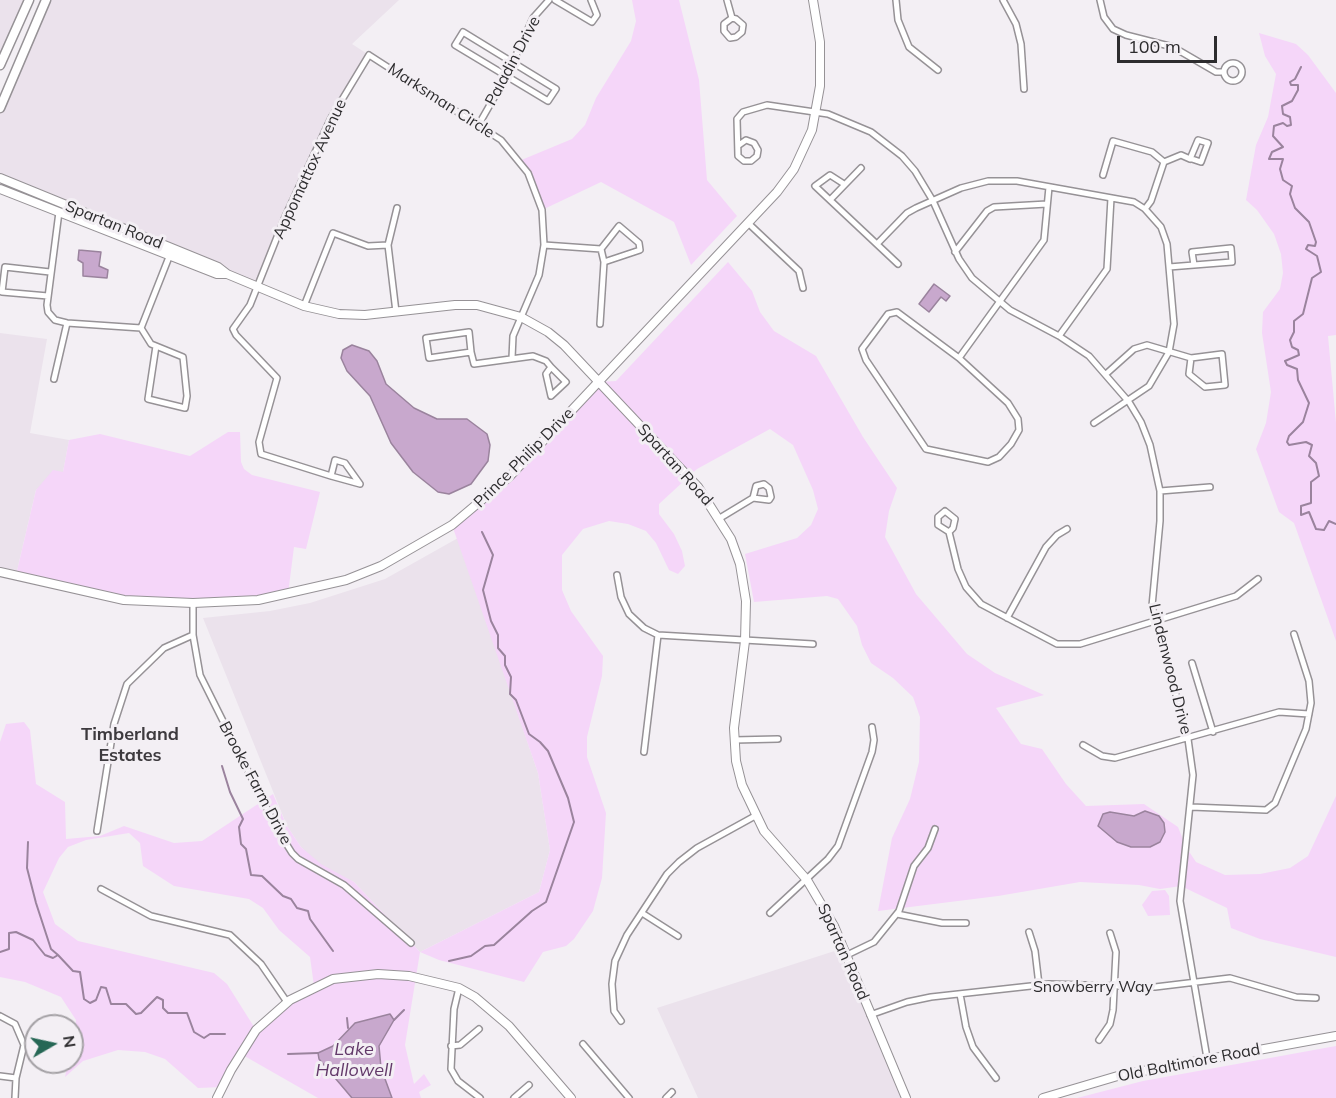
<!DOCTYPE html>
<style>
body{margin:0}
#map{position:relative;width:1336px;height:1098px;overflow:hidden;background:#f3eff4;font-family:Mulish,sans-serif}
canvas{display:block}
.north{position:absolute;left:24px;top:1014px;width:60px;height:60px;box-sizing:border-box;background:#f3eff4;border:2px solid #a4a1a5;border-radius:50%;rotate:81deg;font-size:16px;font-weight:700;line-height:24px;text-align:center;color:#2d2c2e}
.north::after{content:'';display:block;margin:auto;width:21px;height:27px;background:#266755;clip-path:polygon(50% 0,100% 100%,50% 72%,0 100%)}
.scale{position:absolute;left:1117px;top:36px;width:100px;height:27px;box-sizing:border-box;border:3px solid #2d2c2e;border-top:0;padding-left:8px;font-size:18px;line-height:21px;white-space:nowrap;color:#2d2c2e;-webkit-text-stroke:4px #f3eff4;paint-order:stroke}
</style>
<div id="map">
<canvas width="1336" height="1098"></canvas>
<div class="north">N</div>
<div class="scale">100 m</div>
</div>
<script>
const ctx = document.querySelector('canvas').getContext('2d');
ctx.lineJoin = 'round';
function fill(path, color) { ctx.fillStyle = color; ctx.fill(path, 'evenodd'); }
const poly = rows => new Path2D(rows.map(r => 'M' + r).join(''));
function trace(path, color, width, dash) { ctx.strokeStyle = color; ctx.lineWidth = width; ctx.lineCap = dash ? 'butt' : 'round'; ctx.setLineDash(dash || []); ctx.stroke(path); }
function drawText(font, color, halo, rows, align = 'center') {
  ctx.font = font + ' Mulish,sans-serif'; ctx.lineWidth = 6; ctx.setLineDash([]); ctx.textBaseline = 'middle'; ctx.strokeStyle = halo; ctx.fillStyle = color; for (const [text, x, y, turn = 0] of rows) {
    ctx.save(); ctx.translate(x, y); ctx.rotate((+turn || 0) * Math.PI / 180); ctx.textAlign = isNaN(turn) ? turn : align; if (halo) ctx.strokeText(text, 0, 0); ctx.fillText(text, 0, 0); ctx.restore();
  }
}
const built = poly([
 [0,0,29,0,0,65],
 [46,0,399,0,352,44,369,55,331,118,257,286,0,185,0,108],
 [0,333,47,339,30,433,69,440,63,472,36,490,16,575,0,572],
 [458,538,538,773,550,850,539,892,420,952,354,882,318,865,301,847,287,826,203,618,270,611,310,603,385,579],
 [844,948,904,1098,698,1098,657,1008]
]);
const green = poly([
 [632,0,679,0,699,80,707,180,737,216,691,265,674,222,601,182,542,210,537,194,519,161,572,139,585,125,596,98,631,41,636,21],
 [1259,33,1296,44,1308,55,1336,93,1336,335,1328,336,1336,423,1336,641,1294,523,1279,512,1256,449,1266,423,1271,392,1262,333,1263,312,1280,289,1283,273,1281,254,1274,234,1257,210,1246,200,1256,145,1268,117,1276,74,1265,56],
 [728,262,752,291,760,312,774,331,816,356,863,437,897,488,889,511,885,537,916,594,967,654,995,673,1044,695,996,708,1021,744,1042,749,1066,784,1086,806,1144,804,1178,827,1186,847,1196,862,1225,875,1260,874,1290,868,1308,856,1336,796,1336,957,1260,939,1231,928,1227,908,1181,886,1160,889,1139,885,1080,882,998,896,878,911,892,838,910,799,919,762,920,717,913,697,893,678,871,663,862,645,857,626,838,599,827,596,754,602,745,554,797,538,811,525,818,509,813,490,793,445,770,429,697,469,659,504,659,514,674,534,682,551,685,566,678,574,669,570,656,543,646,531,628,524,609,521,583,529,562,555,562,590,571,611,603,656,602,676,587,737,587,757,606,813,602,878,593,911,574,939,566,946,543,952,524,982,439,960,420,952,405,1045,414,1084,424,1074,431,1085,419,1092,421,1098,318,1098,241,1054,222,1087,198,1088,165,1059,145,1052,118,1050,83,1061,65,1077,68,1062,72,1062,76,1020,61,997,25,982,0,977,0,742,6,724,24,722,30,730,36,784,65,802,66,839,100,836,124,826,174,843,202,841,273,794,287,826,301,847,321,864,354,882,420,952,539,892,550,850,538,773,452,525,486,498,599,382,616,381],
 [129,833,140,843,143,866,174,886,249,899,263,908,279,930,310,957,314,986,256,1030,227,984,214,973,78,941,55,924,43,892,59,858,68,847,86,840],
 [228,432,240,432,241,462,244,469,252,475,320,492,306,549,294,547,288,594,258,600,124,600,16,575,36,490,53,470,63,472,69,440,100,434,190,456],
 [1165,890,1169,896,1170,915,1148,916,1142,905,1152,891],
 [1336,1046,1336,1098,1077,1098,1143,1081]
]);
const water = poly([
 [79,250,101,252,99,266,108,270,107,278,83,276,83,263,78,260,79,250],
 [934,284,950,296,946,301,941,297,929,312,919,304,934,284],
 [352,345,369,351,377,361,386,384,414,408,437,419,467,419,487,434,490,445,488,461,471,484,449,494,438,492,413,472,391,443,370,396,347,371,341,358,343,350,352,345],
 [1145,811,1159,816,1164,823,1165,832,1160,842,1150,847,1131,847,1117,842,1098,826,1103,814,1110,812,1134,816,1145,811],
 [390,1014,394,1020,379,1046,381,1068,392,1098,352,1098,319,1059,318,1053,333,1046,355,1023,390,1014]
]);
const stream = poly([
 [1301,67,1295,79,1290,82,1291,85,1298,85,1298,90,1292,101,1282,106,1283,114,1290,117,1291,125,1287,126,1283,123,1274,126,1273,136,1283,147,1272,152,1269,159,1283,159,1280,169,1283,180,1292,186,1290,194,1295,208,1309,222,1316,242,1315,246,1308,245,1306,249,1317,256,1321,272,1312,278,1303,314,1294,321,1294,332,1290,340,1292,347,1298,350,1299,355,1285,361,1287,365,1297,369,1298,380,1309,403,1303,422,1289,436,1287,442,1289,445,1306,442,1312,445,1309,456,1316,463,1319,476,1311,482,1311,503,1301,506,1301,515,1309,512,1316,529,1324,530,1329,521,1336,524],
 [222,766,230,792,243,819,239,827,241,844,246,849,251,875,262,876,283,896,291,899,297,908,308,911,310,919,333,951],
 [28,842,27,868,36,903,51,949,58,955],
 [0,952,9,949,9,933,16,932,33,940,45,955,53,958,58,955,73,971,80,972,84,999,90,1003,96,1000,101,987,106,988,111,1004,126,1004,136,1014,141,1013,157,997,163,1000,163,1008,168,1013,187,1013,194,1032,204,1038,210,1034,225,1034],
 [449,961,471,956,485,946,494,945,532,911,546,902,574,822,568,798,548,751,540,742,529,734,516,700,510,694,511,677,505,665,505,656,498,648,498,635,491,621,483,590,493,555,482,532],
 [347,1018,348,1028],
 [394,1020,404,1010],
 [288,1054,318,1053]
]);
const street = poly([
 [555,0,592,22,597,15,591,0],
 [727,0,732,18,724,24,724,31,730,38,736,37,742,32,743,25,736,19,732,18],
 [896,0,898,20,909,47,938,70],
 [1003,0,1016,24,1021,44,1024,89],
 [1100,0,1104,17,1113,29,1126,35,1173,47,1216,72,1224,72],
 [463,32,556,89,548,101,455,45,463,32],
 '1224 72a9 9 0 1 1 18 0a9 9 0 1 1-18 0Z',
 [479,124,507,75,533,18,549,0],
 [739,145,746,140,754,143,758,150,757,156,751,161,744,161,738,156,737,119,743,112,767,105,828,114,871,132,902,156,915,171,933,201,959,259,972,278,1010,310,1059,336,1089,356,1129,402,1141,422,1150,445,1160,491,1160,521,1152,606,1188,739,1193,775,1180,901,1207,1058],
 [1103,175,1113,141,1152,152,1164,162,1181,155,1190,159,1192,159,1201,162,1208,143,1198,140,1190,159],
 [844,184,830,175,815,186,898,264],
 [830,200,861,168],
 [1145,209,1151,201,1164,162],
 [59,212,47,305,48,312,55,320,67,323,141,328,171,252],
 [748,223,799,271,803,288],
 [877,244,907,213,916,208,961,188,988,181,1017,181,1134,202,1145,209,1161,227,1167,244,1174,324,1169,352,1149,386,1094,423],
 [544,245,601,249,604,262,640,250,639,243,619,226,601,249],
 [955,252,987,211,994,207,1047,204],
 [1169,267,1194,265,1232,262,1231,248,1192,252,1194,265],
 [48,296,2,292,5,267,50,272],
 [304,306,333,233,368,246,388,245],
 [396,312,388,245,397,208],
 [600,324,604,262],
 [141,328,151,344,156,346,183,357,187,396,185,408,148,399,156,346],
 [1059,336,1107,269,1111,198],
 [471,352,469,332,426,338,429,358,471,352,474,364,533,356,546,361,551,367,546,374,551,396,566,382,551,367],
 [959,358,1008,403,1018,419,1019,430,1011,444,999,457,988,462,926,449,866,360,862,349,888,314,897,312,959,358,1044,240,1049,187],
 [1106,374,1134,349,1147,345,1191,358,1189,374,1205,387,1225,385,1222,354,1191,358],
 [54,379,67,323],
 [331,476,360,484,345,463,335,460,331,476,261,454,259,442,277,378,236,335,233,329,250,305,285,217,331,118,369,55,501,140,528,173,542,210,544,245,539,275,513,336,512,358],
 [1160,491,1210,487],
 [720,518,753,498,756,486,764,484,769,488,771,497,769,500,753,498],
 [949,532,953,528,955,519,945,511,938,517,938,525,949,532,958,569,966,587,981,604,1057,644,1080,644,1236,596,1258,579],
 [617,575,621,597,629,614,644,628,658,635,813,644],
 [193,603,193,635,200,675,277,829,292,853,298,859,344,885,411,943],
 [1007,618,1046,547,1057,535,1067,529],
 [1192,663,1213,732],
 [734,740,778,739],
 [1083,745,1102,756,1115,758,1279,712,1309,714],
 [644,752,658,635],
 [1191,807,1266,810,1275,803,1306,729,1311,703,1309,681,1294,634],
 [97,831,114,724,127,684,164,648,193,635],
 [101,889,151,916,230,935,261,964,287,1002],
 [642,913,678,936],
 [770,913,828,859,838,846,872,752,874,740,872,727],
 [897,914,942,923,966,923],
 [1029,932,1035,951,1039,985],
 [847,955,874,942,899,911,914,866,928,848,935,829],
 [459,988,454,1009,451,1069,458,1081,480,1098],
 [960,994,966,1027,973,1047,996,1078],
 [870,1015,907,1002,931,997,1049,984,1155,987,1230,978,1296,997,1316,998],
 [0,1016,15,1024,24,1045,16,1078,15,1098],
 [621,1021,614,1011,612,984,615,961,627,935,667,874,679,862,697,848,755,816],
 [1099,1040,1110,1024,1113,1010,1116,952,1110,933],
 [583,1044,629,1098],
 [451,1046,460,1045,479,1029],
 [0,1076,16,1078],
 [514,1098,529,1085],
 [666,1098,672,1092]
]);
const secondary = poly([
 [0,178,218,267,227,274,304,306,339,314,365,315,455,305,477,305,521,317,548,332,564,345,698,487,731,539,740,564,746,601,745,641,734,728,736,761,742,785,764,831,807,880,834,926,906,1098],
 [0,189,217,274,227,274],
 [0,572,124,600,193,603,258,600,346,580,381,566,452,525,509,477,777,192,794,169,812,130,820,86,820,42,813,0],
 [217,1098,231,1070,256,1030,290,1000,333,979,378,974,409,976,459,988,475,997,509,1026,571,1098],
 [1043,1098,1121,1075,1336,1036]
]);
const primary = poly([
 [0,65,29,0],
 [0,108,46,0]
]);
const streetNames = [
 ["Paladin Drive",513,61,-62],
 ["Marksman Circle",441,101,33],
 ["Appomattox Avenue",310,169,-65],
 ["Spartan Road",114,225,22],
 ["Prince Philip Drive",524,458,-45],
 ["Spartan Road",675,465,48],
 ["Lindenwood Drive",1170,669,76],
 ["Brooke Farm Drive",255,783,62],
 ["Spartan Road",843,952,66],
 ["Snowberry Way",1093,987],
 ["Old Baltimore Road",1189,1063,-11]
];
const neighbourhoodNames = [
 ["Timberland",130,735],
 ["Estates",130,756]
];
const waterNames = [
 ["Lake",354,1050],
 ["Hallowell",354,1071]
];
fill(built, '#ebe2ec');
fill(green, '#f5d6f9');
fill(water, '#c8a8cd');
trace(water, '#9a839d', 1.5);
trace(stream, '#9a839d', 2);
trace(street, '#969296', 8);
trace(secondary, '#969296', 10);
trace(primary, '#969296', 11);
trace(street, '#fff', 5);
trace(secondary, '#fff', 8);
trace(primary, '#fff', 8);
drawText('16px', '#2d2c2e', '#f3eff4', streetNames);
drawText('bold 18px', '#3d3a3e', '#f3eff4', neighbourhoodNames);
drawText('italic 18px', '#633a6a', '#f3eff4', waterNames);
</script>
